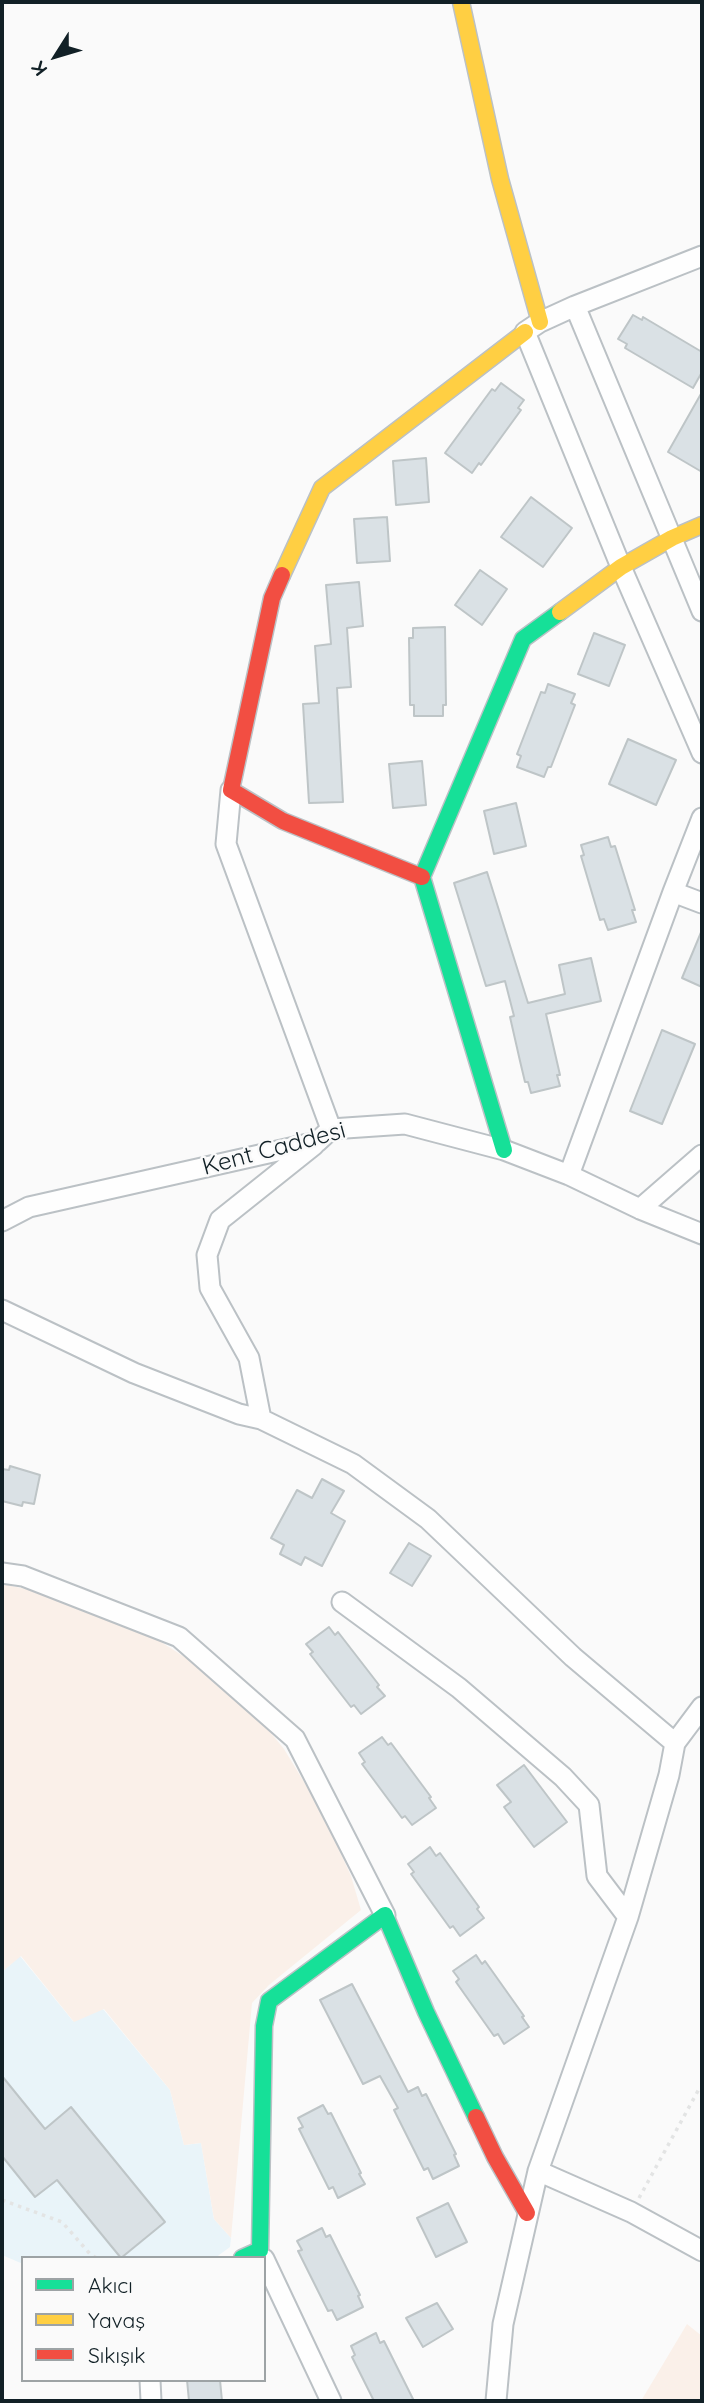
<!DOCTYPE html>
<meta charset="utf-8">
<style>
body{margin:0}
#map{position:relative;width:704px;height:2403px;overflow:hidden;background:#fafafa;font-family:Quicksand,sans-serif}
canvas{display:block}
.frame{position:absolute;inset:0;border:4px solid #112026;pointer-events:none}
.legend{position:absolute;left:21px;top:2256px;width:245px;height:126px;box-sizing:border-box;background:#fafafa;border:2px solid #9da3a5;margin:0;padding:9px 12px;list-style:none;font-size:21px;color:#112026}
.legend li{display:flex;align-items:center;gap:14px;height:35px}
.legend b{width:35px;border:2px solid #9da3a5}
.north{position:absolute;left:21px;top:21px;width:70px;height:70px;-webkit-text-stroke:5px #fafafa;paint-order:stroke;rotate:233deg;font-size:19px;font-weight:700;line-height:28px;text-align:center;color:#112026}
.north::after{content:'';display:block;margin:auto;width:24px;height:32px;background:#112026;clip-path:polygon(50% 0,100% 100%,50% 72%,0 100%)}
</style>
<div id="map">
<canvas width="704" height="2403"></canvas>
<div class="frame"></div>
<ul class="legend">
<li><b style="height:9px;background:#16e098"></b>Akıcı</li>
<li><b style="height:9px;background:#ffcf43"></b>Yavaş</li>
<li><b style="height:9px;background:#f24e42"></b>Sıkışık</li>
</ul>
<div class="north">K</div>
</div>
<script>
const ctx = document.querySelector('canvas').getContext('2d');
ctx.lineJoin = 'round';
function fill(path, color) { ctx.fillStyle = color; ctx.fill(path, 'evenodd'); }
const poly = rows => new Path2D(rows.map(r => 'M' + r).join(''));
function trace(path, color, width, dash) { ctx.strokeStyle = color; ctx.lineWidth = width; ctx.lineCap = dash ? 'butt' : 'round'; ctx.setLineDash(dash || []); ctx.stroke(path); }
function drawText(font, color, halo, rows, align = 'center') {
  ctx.font = font + ' Quicksand,sans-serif'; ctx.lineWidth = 5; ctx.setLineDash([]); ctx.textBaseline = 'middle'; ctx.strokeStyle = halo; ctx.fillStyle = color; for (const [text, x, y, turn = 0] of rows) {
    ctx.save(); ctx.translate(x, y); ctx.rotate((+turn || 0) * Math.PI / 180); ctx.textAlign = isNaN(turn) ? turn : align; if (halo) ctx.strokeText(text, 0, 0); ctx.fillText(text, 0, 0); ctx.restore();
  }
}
const built = poly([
 [20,1956,73,2021,103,2009,170,2090,184,2145,201,2143,214,2219,231,2238,230,2247,215,2258,23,2258,23,2264,2,2255,2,1972]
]);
const green = poly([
 [2,1584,45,1593,147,1633,208,1672,261,1721,284,1749,321,1810,351,1876,361,1910,269,1985,252,2003,231,2238,214,2219,201,2143,184,2145,170,2090,104,2009,74,2022,21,1956,2,1972],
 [687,2324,702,2336,702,2401,641,2401]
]);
const building = poly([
 [633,315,642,320,643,317,702,352,702,372,693,388,625,348,627,344,618,339,633,315],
 [501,383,524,400,518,408,521,410,481,465,479,463,472,473,445,453,492,389,495,391,501,383],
 [702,392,702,472,668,452,702,392],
 [426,458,429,502,396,505,393,461,426,458],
 [531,497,572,528,543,567,501,537,531,497],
 [387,517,390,561,357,563,354,519,387,517],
 [480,570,507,589,482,625,455,605,480,570],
 [359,582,363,626,347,628,351,687,337,688,343,802,309,803,303,704,319,703,315,646,331,644,326,585,359,582],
 [445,627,446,705,443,705,443,716,414,716,414,705,410,705,409,638,413,638,413,628,445,627],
 [594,633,625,645,609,686,578,674,594,633],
 [548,684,575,694,571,703,575,705,551,767,548,767,544,777,517,767,521,756,517,754,541,692,545,693,548,684],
 [628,739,676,760,656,805,609,784,628,739],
 [422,761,426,805,393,808,389,764,422,761],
 [516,803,526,846,494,854,484,811,516,803],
 [608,837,611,847,615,846,635,910,632,910,636,922,608,930,604,919,600,920,581,856,584,855,581,845,608,837],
 [487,872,528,1003,565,994,559,965,591,958,601,1001,546,1014,560,1075,557,1075,560,1086,531,1093,528,1082,525,1082,520,1061,510,1017,514,1016,505,981,486,986,454,883,487,872],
 [702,930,702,987,682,978,702,930],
 [662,1030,695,1044,662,1124,630,1111,662,1030],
 [10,1466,40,1475,34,1504,23,1502,22,1506,2,1501,2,1469,9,1470,10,1466],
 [322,1479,344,1491,331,1513,345,1521,322,1566,305,1557,301,1565,280,1554,284,1545,271,1538,297,1490,312,1498,322,1479],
 [409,1543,431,1556,412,1586,390,1573,409,1543],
 [329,1627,335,1635,338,1632,379,1685,377,1687,385,1696,361,1714,354,1705,351,1707,310,1654,313,1652,306,1644,329,1627],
 [382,1737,388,1745,391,1743,431,1797,429,1798,436,1808,412,1825,405,1816,402,1818,362,1764,365,1762,359,1753,382,1737],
 [524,1765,567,1822,534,1847,504,1807,511,1802,497,1785,524,1765],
 [430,1847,436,1856,440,1853,479,1907,477,1909,484,1918,460,1936,453,1926,450,1928,411,1874,414,1872,408,1864,430,1847],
 [476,1955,482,1964,485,1961,524,2016,522,2017,529,2027,504,2044,498,2034,494,2036,456,1982,459,1979,453,1971,476,1955],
 [352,1984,408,2092,418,2087,422,2096,426,2094,456,2154,454,2155,459,2166,433,2179,428,2168,424,2170,394,2110,398,2108,380,2076,363,2084,320,2000,352,1984],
 [2,2076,45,2129,71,2107,165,2222,121,2258,57,2180,35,2197,2,2156,2,2076],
 [323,2105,328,2114,331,2113,361,2173,359,2174,365,2184,338,2198,333,2187,329,2189,299,2129,303,2127,298,2118,323,2105],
 [448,2203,467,2242,436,2257,417,2218,448,2203],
 [322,2228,326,2237,330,2235,360,2295,358,2296,363,2307,337,2320,332,2310,328,2311,298,2251,302,2250,297,2241,322,2228],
 [437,2303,453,2329,423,2347,406,2318,437,2303],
 [376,2333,380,2343,384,2341,414,2401,374,2401,352,2357,355,2355,351,2346,376,2333],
 [187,2380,220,2380,222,2401,189,2401,187,2380]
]);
const path = poly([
 [639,2198,699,2089,702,2088],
 [2,2200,62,2222,91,2255,97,2258]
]);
const street = poly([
 [702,256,575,306,540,322,525,332,621,567,702,753],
 [575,306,702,611],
 [231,790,226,844,331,1129],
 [673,892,702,903],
 [569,1175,673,892,702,818],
 [640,1209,702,1155],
 [2,1221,29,1207,317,1142,331,1129,405,1124,504,1150,569,1175,640,1209,702,1234],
 [2,1310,134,1373,239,1414,261,1419,249,1358,210,1288,207,1255,220,1220,314,1145],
 [261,1419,353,1464,428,1519,573,1657,675,1743],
 [2,1573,23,1576,179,1637,295,1739,385,1915],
 [342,1602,459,1688,563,1777,589,1805,597,1876,628,1917],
 [538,2171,631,2212,702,2251],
 [264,2259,331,2401],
 [150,2380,151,2401],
 [496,2401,503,2324,538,2171,628,1917,669,1775,675,1743,702,1707]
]);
const fast = poly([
 [504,1150,422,877,523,639,560,612],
 [242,2258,260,2250,264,2026,269,2001,385,1915,426,2012,476,2117]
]);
const slow = poly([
 [461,2,500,179,540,322],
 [282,575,322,488,525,332],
 [560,612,621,567,672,538,702,525]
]);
const jam = poly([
 [282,575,272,598,231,790,283,821,422,877],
 [476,2117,495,2157,527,2213]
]);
const streetNames = [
 ["Kent Caddesi",274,1149,-15]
];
fill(built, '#e9f4f9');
fill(green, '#faf0e9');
fill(building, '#dae1e5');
trace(building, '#bec5c7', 2);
trace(street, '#bbc1c5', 23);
trace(fast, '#bbc1c5', 19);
trace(slow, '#bbc1c5', 19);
trace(jam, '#bbc1c5', 19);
trace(path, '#e3e4e4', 3.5, [3.5, 5]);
trace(street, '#fefefe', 19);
trace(fast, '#16e098', 16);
trace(slow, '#ffcf43', 16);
trace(jam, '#f24e42', 16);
drawText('24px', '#112026', '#fafafa', streetNames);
</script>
